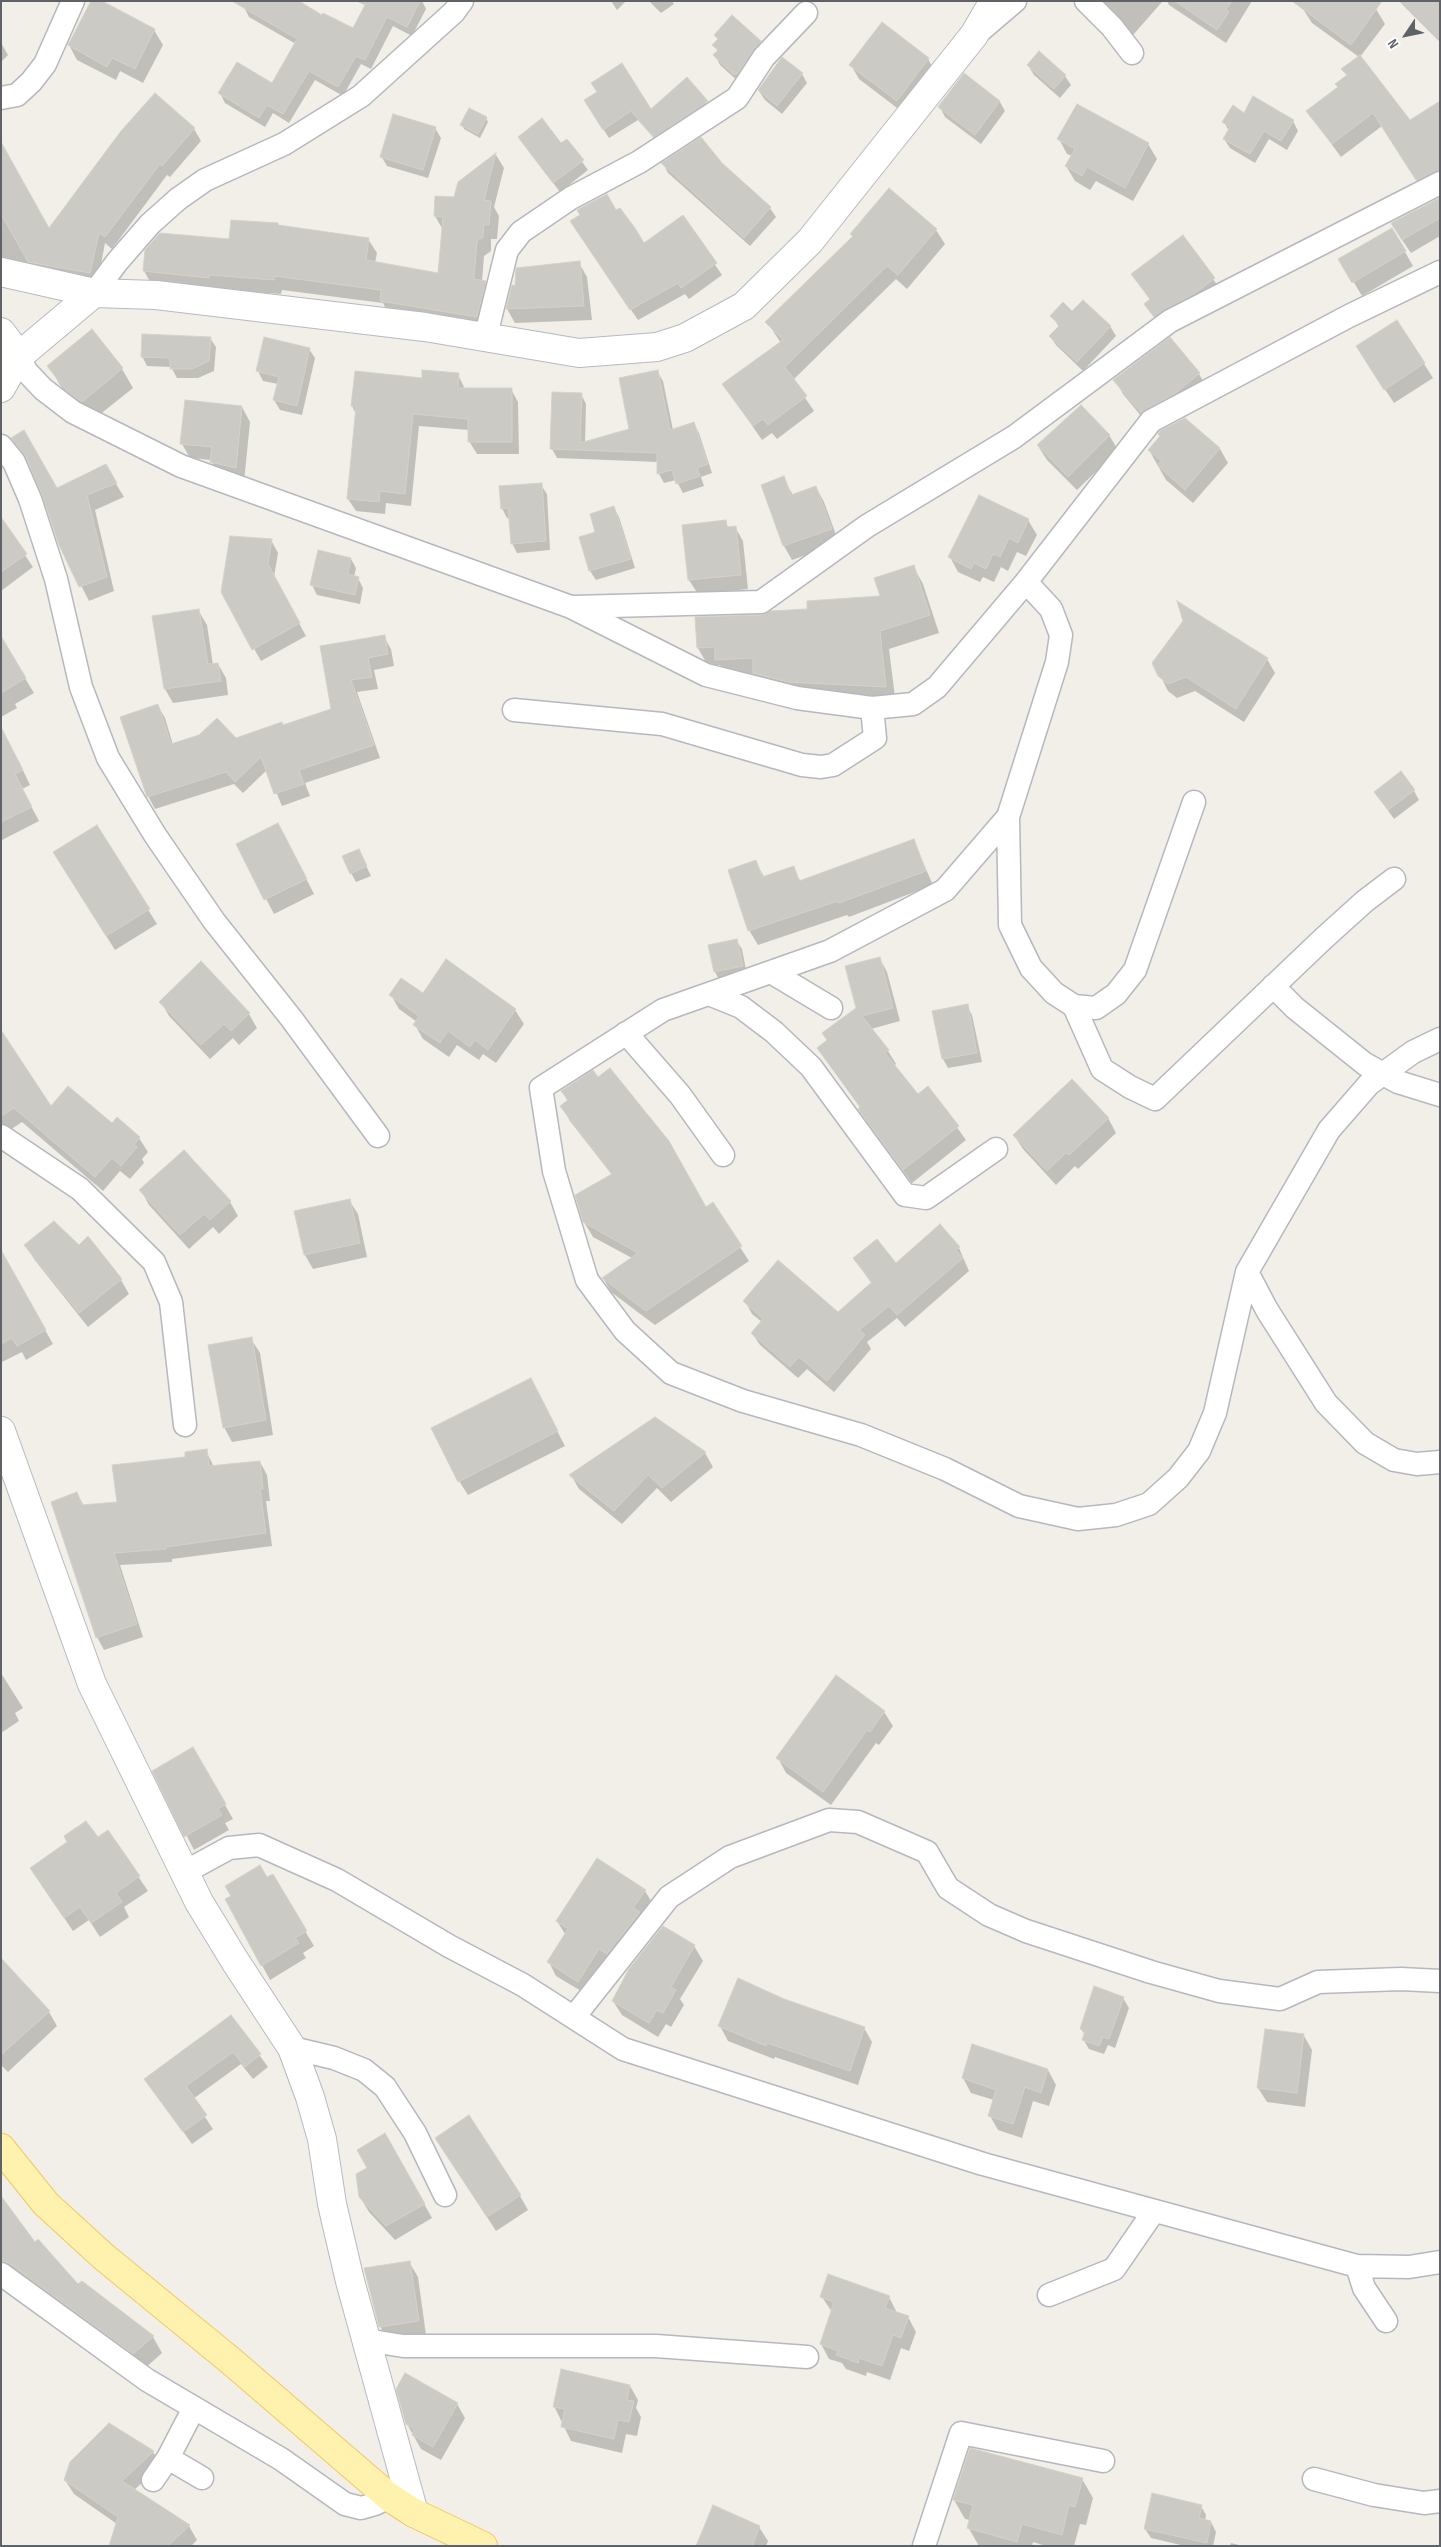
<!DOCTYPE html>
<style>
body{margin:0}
#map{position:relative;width:1441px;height:2547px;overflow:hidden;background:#f1efe8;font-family:"Sofia Sans Condensed",sans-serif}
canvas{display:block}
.frame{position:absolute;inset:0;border:2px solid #5f6368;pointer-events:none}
.north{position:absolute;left:1381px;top:10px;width:50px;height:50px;-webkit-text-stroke:4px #fff;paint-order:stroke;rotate:236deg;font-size:14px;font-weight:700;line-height:20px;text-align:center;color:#5f6368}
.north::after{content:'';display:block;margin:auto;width:18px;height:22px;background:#5f6368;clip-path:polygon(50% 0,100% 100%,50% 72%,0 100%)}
</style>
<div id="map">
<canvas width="1441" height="2547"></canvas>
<div class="frame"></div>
<div class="north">N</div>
</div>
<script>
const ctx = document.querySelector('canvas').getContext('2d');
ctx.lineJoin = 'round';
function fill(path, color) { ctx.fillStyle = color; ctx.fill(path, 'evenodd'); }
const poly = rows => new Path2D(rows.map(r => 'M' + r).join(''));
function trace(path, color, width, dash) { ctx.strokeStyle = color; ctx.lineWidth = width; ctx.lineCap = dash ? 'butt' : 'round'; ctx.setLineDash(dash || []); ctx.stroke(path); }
const shadow = poly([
 [99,1,154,30,163,45,143,83,120,71,116,80,77,60,69,45],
 [368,1,422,1,426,9,412,36,393,26,371,69,361,64,343,96,315,80,289,123,273,113,265,127,225,103,220,93,273,84,296,44,249,17,244,7,323,17,354,30],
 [611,1,626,1,617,10],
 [649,1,672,1,674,4,661,13],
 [1093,1,1162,1,1162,2,1133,35,1105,6],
 [1167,1,1252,1,1226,43,1169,5],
 [1365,1,1376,9,1385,24,1360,57,1410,122,1440,107,1440,187,1425,193,1382,126,1341,157,1308,112,1339,88,1347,76,1343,69,1359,57,1312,23,1303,9],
 [715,35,760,42,765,51,740,83,720,65,715,55,718,52,714,45,718,40],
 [1,43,8,55,1,62],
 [1039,53,1065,76,1071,85,1060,98,1034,75,1028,65],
 [928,59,936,73,905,114,859,79,851,65],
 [802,74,807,83,782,114,765,100,759,91],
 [964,75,1000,102,1005,111,981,144,945,117,940,107],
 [687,79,712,111,660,145,638,120,609,138,591,110,651,111],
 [155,95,194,129,201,141,170,177,167,175,112,249,105,243,97,285,1,266,1,146,49,230],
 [1078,105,1148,144,1157,159,1133,201,1096,181,1090,190,1075,181,1066,166,1072,156,1067,154,1059,139],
 [1244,114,1293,121,1298,131,1287,150,1269,139,1255,163,1230,148,1224,139,1229,131,1224,122],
 [486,118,488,122,480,138,464,129,462,125],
 [435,128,441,138,428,178,387,166,381,156],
 [567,141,588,170,560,192,525,146,561,145],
 [496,155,504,168,494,207,499,216,497,239,491,239,491,251,484,256,482,282,485,282,493,296,485,331,389,315,383,303,282,290,281,294,152,285,144,271,146,250,230,241,279,227,368,239,377,253,375,263,439,274,443,230,435,216,455,199,459,182],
 [663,163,721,164,770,208,776,217,750,246,668,173],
 [890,190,936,230,945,244,907,289,896,279,793,380,814,411,777,439,772,433,762,440,724,385,781,343,767,322,854,237],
 [1440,199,1440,236,1411,253,1400,237],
 [615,211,643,245,682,217,722,275,689,299,685,294,638,320,578,232],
 [1392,229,1413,266,1362,296,1340,259],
 [1182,236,1223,293,1163,330,1145,304,1150,300,1133,274],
 [579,263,587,277,592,320,515,323,507,309,516,287],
 [1052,316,1110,326,1116,336,1083,371,1056,345,1050,336,1059,327],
 [1397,321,1433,378,1394,403,1366,361],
 [210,338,216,347,214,371,198,378,177,378,171,367,147,366,142,356],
 [309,349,315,358,302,415,280,410,274,400,278,384,263,381,258,371],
 [49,366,122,369,133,388,93,420,80,410,60,385],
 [657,371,663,381,673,430,694,424,699,433,712,473,701,477,704,486,683,493,676,480,664,483,659,474,658,462,557,458,552,449,581,394,586,404,585,443,630,430],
 [1199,374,1207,388,1150,427,1123,394,1115,380],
 [458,375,465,389,511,389,518,402,519,454,477,454,469,441,469,430,419,426,411,506,386,503,385,514,356,511,348,499,356,414,352,406,423,379],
 [242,407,250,422,244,482,220,477,211,460,190,458,182,444],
 [1185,419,1220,449,1228,463,1193,503,1166,480,1149,450],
 [1109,435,1118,450,1077,490,1047,460,1038,446],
 [13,438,57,489,105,466,124,497,95,510,114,591,89,601,60,544,44,494,31,465],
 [783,478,793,495,816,487,824,502,839,543,792,560,784,546,762,485],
 [541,485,547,494,550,550,517,553,512,543,510,518,507,518,502,508],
 [614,508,619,517,635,568,596,580,590,571,580,538,597,533],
 [1,520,33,567,1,591],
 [1028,520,1037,535,1026,556,1017,552,1008,571,1001,567,994,582,983,577,980,582,958,572,950,557],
 [725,522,729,528,735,527,743,541,748,589,698,594,689,580,684,526],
 [271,540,278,553,274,577,306,636,261,661,222,592],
 [351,559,356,568,354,577,358,578,363,588,360,604,317,595,312,585],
 [913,566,923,584,939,633,889,649,896,705,765,691,756,676,727,677,720,665,708,666,698,648,808,610,882,597],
 [198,610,207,625,213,665,218,664,226,678,228,695,173,703,165,689],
 [384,637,391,649,394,666,374,670,378,689,357,692,380,758,305,783,310,796,282,806,267,770,243,793,234,784,155,809,148,796,158,706,165,718,173,745,235,740,283,726,332,710,321,647],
 [1,639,34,693,15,704,17,708,1,717],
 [1267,659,1275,673,1244,722,1195,691,1177,698,1168,691,1160,675],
 [1,747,17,758,30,785,22,789,39,821,2,840],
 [1414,791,1419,800,1394,819,1375,792],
 [96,827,157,924,115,950,63,867],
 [286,839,314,894,274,914,238,845],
 [913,840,933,885,849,917,847,915,758,945,749,930,756,862,764,877,793,868,801,882],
 [359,851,371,876,356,882,351,873],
 [736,940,742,949,747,975,720,981,715,972],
 [880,959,887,972,900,1021,871,1029,888,1051,896,1064,894,1066,917,1096,928,1087,966,1140,912,1183,867,1122,861,1108,818,1049,857,1009],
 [391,995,423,995,515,1010,524,1024,496,1063,483,1054,479,1060,457,1045,449,1057,423,1039,415,1025,417,1022,399,1009],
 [161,1002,249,1014,257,1028,239,1045,233,1038,210,1059,169,1016],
 [967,1006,972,1015,982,1062,948,1068,943,1059,933,1012],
 [1,1049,51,1108,112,1124,117,1118,139,1138,148,1152,142,1159,144,1163,130,1179,120,1171,103,1191,22,1122,7,1132,1,1123],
 [562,1091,706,1208,712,1204,749,1261,655,1325,611,1292,603,1278,632,1258,593,1237,584,1222,612,1175,570,1121,562,1107,568,1102],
 [1108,1118,1116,1133,1078,1169,1075,1166,1056,1185,1023,1149,1014,1135],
 [141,1190,230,1202,238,1216,219,1234,213,1227,189,1249,149,1205],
 [349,1200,358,1214,367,1257,313,1269,305,1255,295,1212],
 [26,1245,79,1247,121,1280,129,1294,88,1327,34,1259],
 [959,1248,969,1271,905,1327,897,1318,867,1342,871,1349,834,1392,807,1369,798,1378,760,1345,752,1333,762,1322,752,1314,745,1301,838,1314,872,1284,854,1259,896,1264],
 [2,1254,53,1344,26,1360,22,1352,2,1362],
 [251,1339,260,1353,273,1435,232,1442,224,1427],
 [538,1394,565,1446,468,1495,459,1481],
 [655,1419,705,1453,713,1467,671,1502,657,1488,622,1524,579,1489,571,1475],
 [206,1451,214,1467,260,1462,267,1475,270,1501,266,1501,272,1546,172,1559,172,1562,120,1565,143,1637,104,1650,97,1637,77,1493,84,1506,118,1504],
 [1,1673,23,1708,15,1713,19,1721,1,1733],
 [884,1712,893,1726,879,1745,876,1743,831,1805,786,1773,778,1758],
 [193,1749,233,1819,225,1823,229,1830,194,1850,154,1772],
 [108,1832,148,1891,124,1907,129,1917,100,1937,89,1920,73,1931,31,1869,97,1839],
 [272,1876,314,1946,303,1953,306,1958,270,1980,227,1900],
 [645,1891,653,1904,586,1994,556,1976,549,1962,565,1934,557,1921],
 [663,1928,694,1946,703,1961,680,1999,684,2005,671,2027,666,2024,658,2037,622,2015,613,2001],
 [1,1966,49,2012,57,2026,8,2072,1,2065],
 [1123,1998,1129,2008,1115,2048,1108,2045,1104,2054,1089,2049,1083,2039,1085,2035,1081,2029],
 [784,2000,864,2028,872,2042,858,2085,775,2057,774,2059,728,2041,720,2026],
 [231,2016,268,2067,253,2079,241,2064,193,2099,213,2129,192,2144,146,2079],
 [1304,2036,1312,2050,1305,2107,1267,2102,1258,2088],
 [1048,2070,1056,2085,1049,2106,1033,2101,1022,2138,998,2130,990,2116,994,2100,971,2093,963,2078],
 [385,2135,432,2218,395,2240,369,2212,360,2197],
 [445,2152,520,2196,528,2210,496,2231],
 [1,2198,35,2244,78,2286,82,2282,153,2337,162,2353,143,2370,1,2272],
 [409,2262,418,2277,426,2335,388,2341,380,2326],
 [822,2297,889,2297,897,2313,908,2317,916,2332,909,2351,901,2348,890,2380,867,2372,866,2376,846,2369,842,2363,829,2359,821,2344,832,2312],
 [630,2386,638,2400,636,2408,641,2417,637,2436,626,2434,622,2453,571,2441,554,2406],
 [457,2404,465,2418,441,2460,421,2449,407,2424],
 [153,2452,161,2466,134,2490,189,2526,197,2540,191,2546,111,2546,117,2524,74,2494,65,2480],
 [1082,2479,1093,2498,1086,2525,1080,2524,1074,2546,1046,2546,1033,2542,1032,2546,979,2546,968,2527,970,2520,965,2519,954,2500],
 [1201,2506,1206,2515,1205,2521,1211,2522,1216,2532,1213,2546,1185,2546,1151,2538,1145,2529],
 [759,2527,768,2541,766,2546,698,2546],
 [1231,2543,1242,2546,1230,2546]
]);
const building = poly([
 [91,1,102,1,155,29,135,69,112,58,107,67,68,45,91,1],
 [232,1,299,1,322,15,323,13,353,28,365,5,357,1,420,1,407,27,387,17,365,60,356,56,338,87,309,71,283,114,267,105,259,118,218,93,237,62,272,83,297,39,232,1],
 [1175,1,1232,1,1226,10,1229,12,1217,30,1175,1],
 [1292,1,1382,1,1351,45,1292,1],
 [1399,1,1440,1,1440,42,1399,1],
 [732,15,761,41,737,74,733,74,713,55,718,50,712,45,718,39,714,35,732,15],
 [882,22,929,58,897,101,849,65,882,22],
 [1039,51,1066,75,1054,89,1027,65,1039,51],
 [1360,55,1410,120,1440,101,1440,170,1416,180,1373,113,1332,144,1306,111,1338,87,1335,84,1347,75,1341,69,1360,55],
 [782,57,803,73,777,106,758,90,782,57],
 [622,63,651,109,687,77,708,101,654,137,631,111,603,130,584,100,597,92,591,83,622,63],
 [964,73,1000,101,975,135,938,107,964,73],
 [155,93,195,128,162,166,160,164,105,237,99,233,90,273,28,262,1,214,1,142,49,228,121,131,155,93],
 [1253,96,1294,120,1281,141,1264,131,1250,154,1223,139,1230,127,1222,122,1233,105,1244,113,1253,96],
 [1077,104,1149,143,1125,188,1087,167,1082,176,1065,166,1075,149,1057,139,1077,104],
 [469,108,487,117,478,134,460,125,469,108],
 [393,114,436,127,423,170,380,157,393,114],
 [542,118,561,143,567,139,584,160,553,183,518,137,542,118],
 [701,137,722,163,771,207,744,238,661,163,701,137],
 [496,153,484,200,491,201,489,225,484,225,483,237,477,241,474,279,486,281,477,317,380,301,381,290,274,276,274,280,209,275,209,278,143,271,145,250,160,233,229,239,231,220,278,223,278,225,369,238,366,260,438,273,443,217,434,216,435,196,454,197,458,182,496,153],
 [889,188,937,229,898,275,887,266,785,367,807,396,768,425,763,419,753,426,722,384,783,340,765,322,853,236,850,234,889,188],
 [607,194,616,210,620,208,635,228,644,243,683,215,717,263,681,288,678,283,630,310,570,221,580,215,577,210,607,194],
 [1440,198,1440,218,1402,240,1391,223,1440,198],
 [1392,228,1406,251,1352,283,1338,259,1392,228],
 [1183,235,1215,278,1195,293,1154,317,1144,304,1150,299,1131,274,1183,235],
 [580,261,584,306,506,309,512,285,515,286,516,268,580,261],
 [1083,300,1111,326,1077,362,1049,336,1060,325,1050,316,1063,302,1072,311,1083,300],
 [1397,320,1425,363,1384,390,1356,346,1397,320],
 [92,329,123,368,82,402,67,391,47,366,92,329],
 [142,334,211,337,209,361,192,369,170,369,170,358,141,357,142,334],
 [264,337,310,348,297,406,273,400,279,377,256,371,264,337],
 [1170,337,1200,373,1177,392,1141,413,1113,380,1170,337],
 [422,370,459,373,458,388,512,388,512,442,468,442,468,419,413,414,405,494,380,491,379,502,347,499,356,407,351,406,355,371,422,378,422,370],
 [658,370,670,430,694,422,708,464,697,468,700,476,676,484,672,470,657,474,657,453,550,449,552,392,582,393,580,443,629,429,619,378,658,370],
 [185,400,242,406,236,468,210,462,212,447,180,444,185,400],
 [1081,405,1110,435,1068,477,1037,445,1081,405],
 [1185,418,1220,448,1185,490,1157,465,1161,461,1148,450,1160,436,1158,434,1160,431,1185,418],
 [24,430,57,488,106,464,117,483,87,495,107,577,79,587,59,545,42,495,26,457,11,438,24,430],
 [784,476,791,495,816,486,832,529,783,546,761,485,784,476],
 [542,483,546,541,511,544,508,508,501,509,499,486,542,483],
 [979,495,1029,519,1018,543,1009,538,1000,557,993,554,986,569,974,563,971,569,948,557,979,495],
 [614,506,631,559,589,571,579,537,595,532,590,514,614,506],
 [1,517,27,554,1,572,1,517],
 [726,520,727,527,736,526,741,575,688,580,682,525,726,520],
 [230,536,272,539,268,564,300,623,252,650,221,592,230,536],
 [318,550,351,558,348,574,359,577,355,595,310,585,318,550],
 [914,565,930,615,880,631,886,687,788,682,753,673,753,658,715,660,715,647,697,648,695,617,761,615,771,611,807,609,807,601,880,596,874,578,914,565],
 [1177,601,1268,658,1236,709,1186,677,1168,684,1158,676,1152,663,1183,621,1177,601],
 [199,609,208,664,218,663,221,681,164,689,152,616,199,609],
 [385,635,388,654,368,658,372,677,351,680,374,745,299,770,304,784,274,794,261,757,235,782,226,772,147,797,120,717,158,704,171,744,199,735,217,718,236,738,282,722,283,725,331,709,320,646,385,635],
 [1,636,26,678,1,693,1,636],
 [1,727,23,770,15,774,32,807,1,822,1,727],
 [1401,771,1415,790,1388,810,1374,792,1401,771],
 [278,823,307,879,264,900,236,844,278,823],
 [97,825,150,909,106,936,53,852,97,825],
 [914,839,926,871,839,903,838,901,748,931,728,870,756,860,762,877,794,866,799,881,914,839],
 [359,849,367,866,350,874,342,856,359,849],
 [737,939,743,966,714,972,708,945,737,939],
 [880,957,893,1008,862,1016,889,1050,885,1053,918,1094,928,1086,959,1126,903,1170,858,1109,860,1107,817,1048,827,1040,822,1033,856,1008,845,966,880,957],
 [446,959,516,1009,488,1050,475,1040,470,1047,448,1031,440,1043,413,1025,419,1016,389,995,401,978,423,993,446,959],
 [201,961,250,1013,231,1031,224,1024,201,1045,159,1002,201,961],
 [968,1004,977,1053,942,1059,932,1011,968,1004],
 [1,1030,51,1106,68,1086,112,1123,117,1117,140,1137,134,1145,137,1147,121,1166,112,1158,95,1177,14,1108,1,1116,1,1030],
 [610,1068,669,1141,706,1207,713,1202,742,1246,646,1311,602,1278,638,1253,583,1222,575,1195,612,1174,560,1106,568,1100,561,1091,593,1070,598,1077,610,1068],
 [1072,1079,1109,1118,1069,1155,1066,1153,1047,1171,1013,1135,1072,1079],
 [184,1150,231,1201,210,1220,204,1214,180,1235,139,1190,184,1150],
 [350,1199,360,1243,304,1255,294,1211,350,1199],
 [54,1221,79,1245,88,1236,122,1279,79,1313,24,1245,54,1221],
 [940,1224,960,1247,956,1250,963,1258,897,1315,889,1306,859,1330,865,1335,827,1381,799,1357,790,1367,751,1333,763,1319,743,1301,778,1260,838,1312,872,1282,853,1258,877,1239,896,1263,940,1224],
 [1,1250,46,1330,17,1346,12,1338,1,1344,1,1250],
 [252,1337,266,1420,223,1428,208,1345,252,1337],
 [531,1378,558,1431,458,1482,431,1428,531,1378],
 [655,1417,706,1452,662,1488,648,1475,614,1511,569,1475,655,1417],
 [207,1449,209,1466,260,1461,263,1489,260,1489,266,1533,166,1547,166,1549,114,1553,137,1624,96,1638,51,1502,77,1492,82,1505,117,1502,112,1465,185,1457,185,1452,207,1449],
 [836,1675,885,1711,870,1732,867,1730,823,1792,776,1758,836,1675],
 [193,1747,226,1804,218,1809,222,1815,184,1837,152,1771,193,1747],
 [86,1821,98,1837,108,1830,140,1876,116,1893,122,1902,91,1923,80,1907,64,1918,30,1868,67,1842,64,1836,86,1821],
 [597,1858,646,1890,633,1908,640,1912,607,1954,599,1949,578,1982,547,1962,568,1929,556,1921,597,1858],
 [260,1865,267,1877,273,1874,307,1931,295,1938,299,1943,261,1966,225,1899,231,1896,225,1886,260,1865],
 [663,1926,695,1945,671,1987,676,1990,663,2013,657,2010,649,2023,612,2001,629,1969,663,1926],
 [1,1958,50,2011,1,2055,1,1958],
 [738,1978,784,1999,865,2027,850,2071,767,2043,766,2046,718,2026,738,1978],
 [1094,1986,1124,1997,1109,2039,1103,2037,1099,2046,1082,2040,1085,2031,1080,2029,1094,1986],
 [231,2015,261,2054,245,2067,233,2052,186,2086,207,2115,183,2132,144,2079,231,2015],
 [1265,2029,1304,2034,1297,2093,1257,2088,1265,2029],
 [972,2044,1048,2069,1041,2093,1025,2087,1013,2124,988,2116,996,2090,962,2078,972,2044],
 [469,2115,521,2195,487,2217,435,2138,469,2115],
 [385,2133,425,2204,386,2226,359,2197,356,2174,367,2168,357,2150,385,2133],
 [1,2196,35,2242,38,2239,78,2284,82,2281,154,2336,133,2354,9,2263,1,2261,1,2196],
 [410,2261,419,2321,379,2327,364,2268,410,2261],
 [828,2274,890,2296,885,2308,909,2316,901,2338,893,2335,882,2366,859,2358,858,2363,836,2355,838,2351,820,2344,834,2302,820,2297,828,2274],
 [561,2369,630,2385,627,2400,634,2401,629,2422,618,2420,614,2439,561,2427,565,2409,553,2407,561,2369],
 [405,2373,458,2403,433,2447,412,2435,414,2429,406,2424,396,2389,405,2373],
 [109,2423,154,2451,122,2481,190,2525,168,2546,109,2546,118,2517,64,2480,70,2462,109,2423],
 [970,2448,1083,2478,1075,2507,1069,2505,1062,2535,1022,2524,1017,2542,967,2528,973,2505,953,2500,970,2448],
 [1152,2493,1202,2505,1199,2518,1211,2521,1207,2543,1144,2529,1152,2493],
 [713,2505,760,2526,752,2546,696,2546,713,2505]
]);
const street = poly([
 [1086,1,1112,27,1132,53],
 [981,30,1015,1],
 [1,98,17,95,31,82,45,64,73,1],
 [94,293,117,262,150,224,178,199,205,180,284,144,361,96,454,12,462,1],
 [485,339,507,250,521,232,571,198,639,162,737,98,764,57,806,13],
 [19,356,26,371,43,389,73,412,181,466,571,607,706,675,797,698,872,708,913,704,937,687,1026,582,1151,421,1349,316,1440,272],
 [1,446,14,462,30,499,56,579,81,687,108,758,155,835,214,921,291,1018,378,1136],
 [1026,582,1051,609,1061,635,1057,662,1008,817,945,890,830,951,663,1010,541,1088,554,1171,587,1280,625,1331,671,1373,743,1401,861,1435,945,1469,1019,1506,1078,1519,1116,1515,1149,1504,1178,1478,1199,1451,1215,1413,1247,1272,1329,1130,1369,1084,1413,1052,1440,1039],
 [574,607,761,602,867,526,1014,437,1170,321,1440,183],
 [514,710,662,724,802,765,821,767,833,765,875,738,872,708],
 [1008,817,1010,925,1031,968,1054,993,1074,1006,1096,1008,1116,994,1135,970,1194,802],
 [771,972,831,1008],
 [1273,986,1295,1008,1365,1064,1398,1082,1440,1095],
 [709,994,741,1007,774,1032,811,1067,905,1195,926,1198,996,1149],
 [1074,1006,1102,1069,1130,1087,1155,1099,1324,938,1365,901,1394,879],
 [626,1033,680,1095,723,1155],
 [1,1136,80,1189,154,1262,171,1302,185,1425],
 [1247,1272,1267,1310,1326,1403,1365,1443,1394,1460,1417,1464,1440,1462],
 [185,1872,229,1848,259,1845,337,1880,449,1946,523,1985,623,2049,983,2164,1357,2266,1409,2267,1440,2262],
 [574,2017,669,1897,730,1857,829,1820,858,1822,927,1852,948,1888,989,1915,1026,1931,1151,1972,1219,1991,1280,1999,1318,1982,1401,1979,1440,1981],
 [292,2048,334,2058,364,2070,385,2087,415,2133,445,2195],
 [1357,2266,1364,2288,1386,2321],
 [1,2274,147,2380,281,2459,345,2504,361,2508,375,2504,389,2497],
 [1049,2295,1114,2269,1154,2211],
 [366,2340,403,2346,656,2346,807,2357],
 [194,2408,168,2458,202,2478],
 [1314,2479,1374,2495,1424,2503,1440,2501],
 [153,2480,168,2458],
 [924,2546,961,2433,1103,2461]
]);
const secondary = poly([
 [1,272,94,293,156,295,425,327,579,353,657,347,685,338,744,306,810,241,974,35,994,1],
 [1,332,19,356],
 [1,388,19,356,94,293],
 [1,1431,92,1684,199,1902,235,1961,292,2048,310,2097,322,2139,332,2204,350,2281,414,2513]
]);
const primary = poly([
 [1,2148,46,2204,104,2257,231,2361,389,2497,414,2513,483,2546]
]);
fill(shadow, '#0003');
fill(building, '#cccac5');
trace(building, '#d6d1c6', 1);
trace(street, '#b5b8bc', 25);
trace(secondary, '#b6babf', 30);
trace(primary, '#f2c960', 30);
trace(street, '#fff', 22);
trace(secondary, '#fff', 28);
trace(primary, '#fff2af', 28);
</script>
